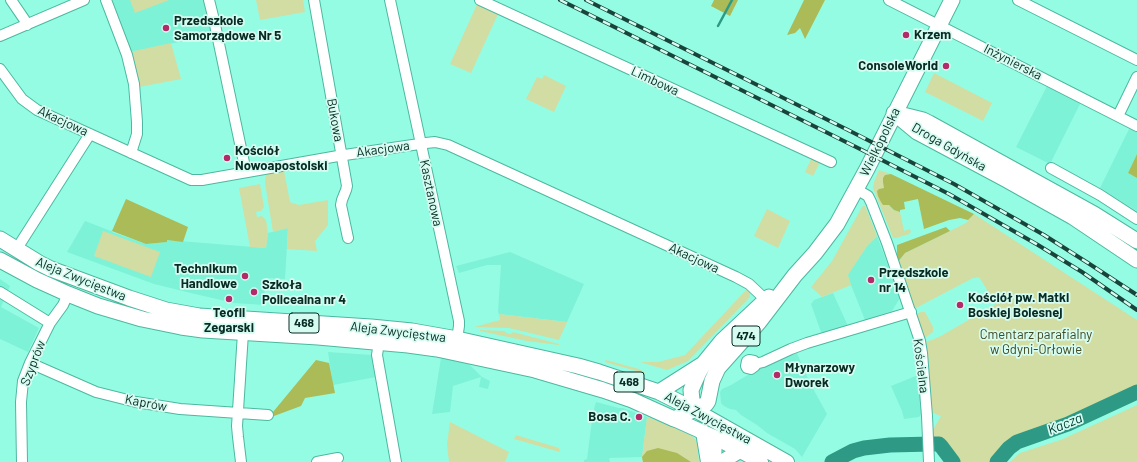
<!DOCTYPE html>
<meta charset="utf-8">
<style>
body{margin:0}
canvas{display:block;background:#94fce3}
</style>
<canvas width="1137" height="462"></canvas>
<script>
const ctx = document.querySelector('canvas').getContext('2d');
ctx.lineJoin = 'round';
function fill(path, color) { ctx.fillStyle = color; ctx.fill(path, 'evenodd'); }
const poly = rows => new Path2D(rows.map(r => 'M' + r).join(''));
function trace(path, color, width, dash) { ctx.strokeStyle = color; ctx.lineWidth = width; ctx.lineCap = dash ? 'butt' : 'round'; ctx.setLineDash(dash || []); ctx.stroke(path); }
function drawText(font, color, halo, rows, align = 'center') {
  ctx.font = font + ' Barlow,sans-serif'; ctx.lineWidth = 3.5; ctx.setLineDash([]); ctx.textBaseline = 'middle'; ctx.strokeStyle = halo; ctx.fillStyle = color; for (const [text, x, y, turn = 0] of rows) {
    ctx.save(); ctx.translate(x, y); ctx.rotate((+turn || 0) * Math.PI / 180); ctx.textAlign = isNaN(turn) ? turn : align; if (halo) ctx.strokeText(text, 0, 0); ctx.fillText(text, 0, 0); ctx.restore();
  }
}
const built = poly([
 [110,0,204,0,211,21,214,35,130,52],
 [1047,86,1081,102,1050,164,1016,147],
 [1130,127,1137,131,1137,154,1128,173,1137,178,1137,211,1100,188],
 [85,221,111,231,113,229,112,232,146,244,167,242,167,240,266,248,268,233,288,228,285,279,265,278,264,305,234,303,195,294,154,284,67,252],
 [877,236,900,298,892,311,865,320,847,275,867,246],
 [510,252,584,284,567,322,499,314,498,312,501,265,487,265,459,273,456,266],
 [0,279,10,286,1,307,39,328,28,352,0,339],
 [833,293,848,326,822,335,811,304,814,300],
 [796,351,810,383,827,414,802,457,795,449,767,433,757,425,741,415,736,410,730,409,724,406,721,403,720,392,722,389,731,385,761,367],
 [328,352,372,355,376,377,333,385],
 [441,358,468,363,482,377,490,381,488,389,479,387,481,377,453,386,450,412,432,414],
 [923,373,922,413,919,417,904,419,902,411,891,386],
 [596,402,619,408,623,408,647,417,642,457,609,458,610,462,584,462,584,460,587,459,593,412]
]);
const green = poly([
 [130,0,169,0,135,13],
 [256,0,303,0,305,12,260,20],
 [478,2,499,12,471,73,450,64],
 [171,43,181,79,139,87,130,52],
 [934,73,992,103,983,121,925,92],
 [544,75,566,86,554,112,526,99,537,77,542,79],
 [812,157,821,160,813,176,805,172],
 [879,170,891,174,885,175,883,182,885,189,879,189,877,191,889,205,894,210,900,212,904,231,910,229,911,232,909,234,896,238,893,238,873,188,874,182],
 [284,171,290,202,299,205,328,200,328,225,315,241,317,251,287,249,288,228,273,232,265,183,266,174],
 [260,184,264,207,261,211,256,212,257,217,262,216,266,220,268,233,266,248,250,247,239,188],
 [863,206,865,206,877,236,867,246,848,275,851,285,822,297,811,287,832,261,862,207],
 [767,209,790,221,778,248,754,236],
 [974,214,1137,320,1137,389,1065,421,1017,440,1008,445,992,462,955,462,949,454,944,445,939,442,931,442,931,433,941,416,930,412,928,353,926,342,939,337,996,304,979,277,975,278,973,278,914,309,897,263,905,253,966,223],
 [103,231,160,252,151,277,94,256],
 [746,290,750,293,750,297,688,361,667,370,640,362,658,362,685,355],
 [921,312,925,312,933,327,933,332,925,338,916,314],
 [499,314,541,319,567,322,559,340,509,328,474,327,500,320],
 [480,330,505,331,506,333,511,334,513,332,559,344,559,345,527,341,480,331],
 [606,360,639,369,647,374,605,362],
 [1137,405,1137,462,1010,462,1020,453,1063,439],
 [647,417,671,426,692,436,696,440,697,445,699,462,643,462,642,457],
 [450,422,509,452,505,462,449,462,447,444],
 [516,435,559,448,560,452,514,439]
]);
const forest = poly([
 [714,0,738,0,730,16,711,6],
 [804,0,825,0,805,39,800,28,795,33,787,35],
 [1137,154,1137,178,1128,173],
 [891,174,974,214,968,220,960,218,949,220,924,229,918,199,904,202,905,209,900,210,900,212,894,210,889,205,883,205,881,202,878,196,877,191,879,189,884,188,883,182,883,178,885,175],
 [126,199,188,227,183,242,167,240,167,242,146,244,112,231],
 [946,227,950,231,905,253,897,263,897,245],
 [316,360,329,363,335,393,305,398,301,406,274,416,273,412],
 [658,448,677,453,691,462,643,462,642,457,647,451]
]);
const stream = poly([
 [718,26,732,0]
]);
const river = poly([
 [832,462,853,451,864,448,890,445,933,444,939,444,941,446,953,462],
 [997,462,1009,448,1017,442,1068,424,1137,392]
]);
const minor = poly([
 [11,0,24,19,27,25],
 [106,0,127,55,134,84,137,122,137,134,131,153],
 [209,0,214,20,246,172],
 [314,0,347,186,346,190,342,200,341,205,348,238],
 [390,0,459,321,459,326,457,339],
 [480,0,831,162],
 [889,0,1137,126],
 [1018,0,1137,60],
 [0,36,84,0],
 [0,69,22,99,37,110,191,180,202,180,338,156,426,143,435,142,448,145,736,277,749,284,766,300],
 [1118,116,1137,77],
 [1051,168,1100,195,1137,219],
 [856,189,868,196,871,202,887,243,920,341,922,353,927,416,929,462],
 [16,250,90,134],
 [0,292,50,323],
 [379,342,377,355,396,462],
 [30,363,96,392,136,402,180,409,268,415],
 [755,364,754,361,749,360,747,361,746,366,747,368,751,369,755,366,755,364,763,362,791,349,807,343,911,312],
 [22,462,21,402,23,381,30,363,50,323,63,305,68,294],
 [241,462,238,437,237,426,243,333],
 [317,462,338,458]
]);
const tertiary = poly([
 [702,432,707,462],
 [715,462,716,438]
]);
const secondary = poly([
 [695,410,787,462],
 [674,419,716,438,761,462],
 [721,462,740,451]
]);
const primary = poly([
 [894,113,917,132,1005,179,1073,217,1137,260],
 [899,114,923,120,929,123,1094,214,1137,241],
 [0,239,39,263,51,269,129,298,166,310,199,316,371,327,412,331,457,339,578,366,599,372,659,392,695,410],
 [0,260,37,280,68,294,98,306,142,319,181,327,203,330,318,337,408,345,437,349,535,370,603,390,632,400,674,419,706,404,708,401,712,381,718,368,759,322,795,275,815,253,837,224,867,169,952,0],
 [659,392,703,364],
 [695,410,692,400,691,390,699,372,704,363,722,341,769,297]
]);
const rail = poly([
 [560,0,862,150,949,194,1038,245,1082,272,1137,310],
 [586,0,848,130,954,184,1044,235,1088,263,1137,295]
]);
const markers = [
 [166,28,4,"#b22a6a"],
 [906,35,4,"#b22a6a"],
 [946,66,4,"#b22a6a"],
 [227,158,4,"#b22a6a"],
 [245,276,4,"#b22a6a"],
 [871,280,4,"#b22a6a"],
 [254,292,4,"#b22a6a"],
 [229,299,4,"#b22a6a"],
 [960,305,4,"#b22a6a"],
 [777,375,4,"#b22a6a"],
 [639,417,4,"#b22a6a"]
];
const shields = [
 [304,323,30],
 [746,336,28],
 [629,382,30]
];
const shieldNames = [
 ["468",304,323],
 ["474",746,336],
 ["468",629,382]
];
const poiNames = [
 ["Przedszkole",174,21],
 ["Samorządowe Nr 5",174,36],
 ["Krzem",914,35],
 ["ConsoleWorld",938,66,"right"],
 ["Kościół",235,151],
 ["Nowoapostolski",235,166],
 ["Technikum",237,269,"right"],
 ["Handlowe",237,284,"right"],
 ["Przedszkole",879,273],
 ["nr 14",879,288],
 ["Szkoła",262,285],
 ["Policealna nr 4",262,300],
 ["Kościół pw. Matki",968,298],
 ["Boskiej Bolesnej",968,313],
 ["Teofil",229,313,"center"],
 ["Zegarski",229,328,"center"],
 ["Młynarzowy",785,368],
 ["Dworek",785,383],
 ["Bosa C.",631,417,"right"]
];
const streetNames = [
 ["Inżynierska",1013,62,27],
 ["Limbowa",655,81,25],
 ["Bukowa",335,120,80],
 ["Akacjowa",63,121,25],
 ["Wielkopolska",880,142,-64],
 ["Droga Gdyńska",949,147,30],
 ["Akacjowa",383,149,-8],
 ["Kasztanowa",431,193,78],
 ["Akacjowa",694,258,25],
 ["Aleja Zwycięstwa",81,279,22],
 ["Aleja Zwycięstwa",398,332,7],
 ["Szyprów",33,363,-69],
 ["Kościelna",921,366,83],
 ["Kaprów",146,403,11],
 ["Aleja Zwycięstwa",708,418,28]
];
const parkNames = [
 ["Cmentarz parafialny",1036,335],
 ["w Gdyni-Orłowie",1036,350]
];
const waterNames = [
 ["Kacza",1065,424,-22]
];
fill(built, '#7ef2d7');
fill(green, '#d1dda3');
fill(forest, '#abbb57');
trace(stream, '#2e9a85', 2.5);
trace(river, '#2e9a85', 15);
trace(minor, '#4db8a1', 12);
trace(tertiary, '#4db8a1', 14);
trace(secondary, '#4db8a1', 16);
trace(primary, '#4db8a1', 17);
trace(minor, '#fff', 10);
trace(tertiary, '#fff', 12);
trace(secondary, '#fff', 14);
trace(primary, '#fff', 15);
trace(rail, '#19443b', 4);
trace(rail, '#d6fcf1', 2.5, [8]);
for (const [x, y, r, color] of markers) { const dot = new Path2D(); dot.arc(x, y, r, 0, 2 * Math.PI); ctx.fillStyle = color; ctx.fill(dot); trace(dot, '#d6fcf1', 1.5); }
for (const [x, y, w] of shields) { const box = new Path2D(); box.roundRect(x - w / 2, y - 10, w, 20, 3); ctx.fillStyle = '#d6fcf1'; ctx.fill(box); trace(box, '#082b24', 1); }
drawText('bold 12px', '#082b24', null, shieldNames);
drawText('bold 13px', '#082b24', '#d6fcf1', poiNames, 'left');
drawText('13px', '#082b24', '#d6fcf1', streetNames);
drawText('13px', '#42481f', '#d6fcf1', parkNames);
drawText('italic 14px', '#004035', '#d6fcf1', waterNames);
</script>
